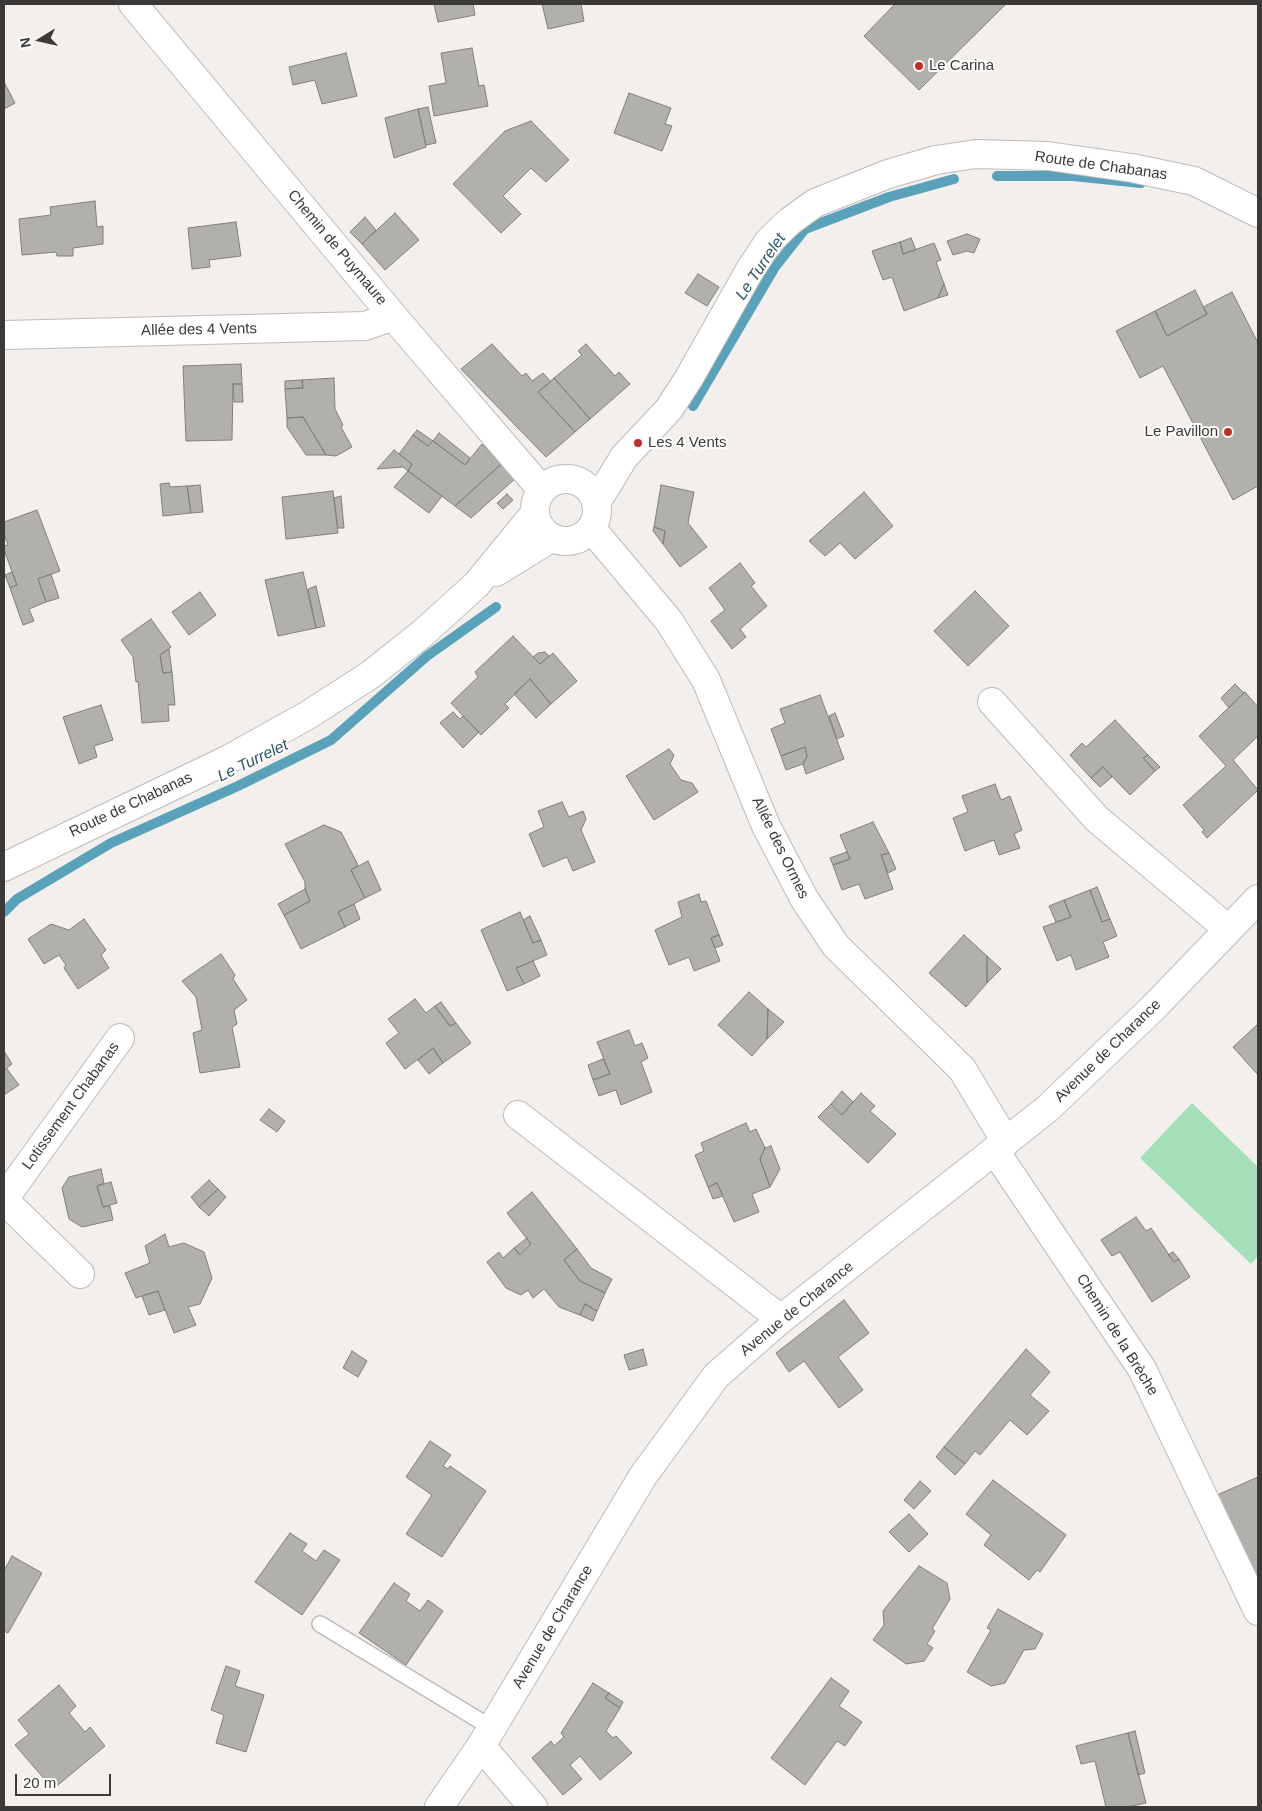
<!DOCTYPE html>
<meta charset="utf-8">
<style>
body{margin:0}
#map{position:relative;width:1262px;height:1811px;overflow:hidden;background:#f2efed;font-family:Helvetica,sans-serif}
canvas{display:block}
.frame{position:absolute;inset:0;border:5px solid #3b3a39;pointer-events:none}
.north{position:absolute;left:15px;top:15px;width:50px;height:50px;-webkit-text-stroke:4px #fffdfb;paint-order:stroke;rotate:260deg;font-size:14px;font-weight:700;line-height:20px;text-align:center;color:#3b3a39}
.north::after{content:'';display:block;margin:auto;width:18px;height:22px;background:#3b3a39;clip-path:polygon(50% 0,100% 100%,50% 72%,0 100%)}
.scale{position:absolute;left:15px;top:1774px;width:96px;height:22px;box-sizing:border-box;border:2px solid #3b3a39;border-top:0;padding-left:6px;font-size:15px;line-height:18px;white-space:nowrap;color:#3b3a39;-webkit-text-stroke:4px #fffdfb;paint-order:stroke}
</style>
<div id="map">
<canvas width="1262" height="1811"></canvas>
<div class="frame"></div>
<div class="north">N</div>
<div class="scale">20 m</div>
</div>
<script>
const ctx = document.querySelector('canvas').getContext('2d');
ctx.lineJoin = 'round';
function fill(path, color) { ctx.fillStyle = color; ctx.fill(path, 'evenodd'); }
const poly = rows => new Path2D(rows.map(r => 'M' + r).join(''));
function trace(path, color, width, dash) { ctx.strokeStyle = color; ctx.lineWidth = width; ctx.lineCap = dash ? 'butt' : 'round'; ctx.setLineDash(dash || []); ctx.stroke(path); }
function drawText(font, color, halo, rows, align = 'center') {
  ctx.font = font + ' Helvetica,sans-serif'; ctx.lineWidth = 4; ctx.setLineDash([]); ctx.textBaseline = 'middle'; ctx.strokeStyle = halo; ctx.fillStyle = color; for (const [text, x, y, turn = 0] of rows) {
    ctx.save(); ctx.translate(x, y); ctx.rotate((+turn || 0) * Math.PI / 180); ctx.textAlign = isNaN(turn) ? turn : align; if (halo) ctx.strokeText(text, 0, 0); ctx.fillText(text, 0, 0); ctx.restore();
  }
}
const green = poly([
 [1192,1103,1258,1167,1258,1256,1251,1264,1140,1158]
]);
const stream = poly([
 [997,176,1073,176,1141,183],
 [693,406,775,267,805,229,889,197,954,179],
 [4,912,17,899,111,843,238,786,331,740,427,656,496,607]
]);
const building = poly([
 [434,4,473,4,475,15,438,22,434,4],
 [542,4,581,4,584,21,548,29,542,4],
 [895,4,1006,4,919,90,864,36,895,4],
 [472,48,479,86,484,85,488,106,434,116,429,86,446,83,441,53,472,48],
 [346,53,357,96,322,104,315,80,293,85,289,67,346,53],
 [4,82,15,103,4,109,4,82],
 [629,93,671,108,665,124,672,126,662,151,614,133,629,93],
 [428,107,436,143,426,145,418,109,428,107],
 [418,109,426,147,394,158,385,118,418,109],
 [531,121,569,160,546,182,531,168,503,196,521,214,501,233,453,184,505,131,531,121],
 [95,201,97,227,103,226,103,244,73,248,73,256,57,256,56,252,22,255,19,219,51,215,50,207,95,201],
 [395,213,419,240,385,270,362,244,395,213],
 [365,217,376,230,362,244,350,232,365,217],
 [236,222,241,256,209,260,210,267,192,269,188,228,236,222],
 [967,234,980,239,974,253,967,251,953,255,947,241,967,234],
 [911,238,916,250,903,254,900,242,911,238],
 [900,242,903,254,934,243,941,260,936,262,944,284,938,298,904,311,892,277,883,280,872,251,900,242],
 [698,274,719,287,707,306,685,293,698,274],
 [944,284,948,295,938,298,944,284],
 [1195,290,1207,314,1167,336,1155,311,1195,290],
 [1232,292,1258,343,1258,486,1233,500,1163,366,1140,378,1116,331,1155,311,1167,336,1207,314,1203,307,1232,292],
 [492,344,522,376,526,373,532,381,543,373,551,382,538,392,575,432,546,457,461,369,492,344],
 [586,344,615,376,619,372,630,384,590,419,554,378,582,355,578,351,586,344],
 [241,364,242,384,233,384,232,440,186,441,183,366,241,364],
 [334,378,335,409,343,425,341,427,352,447,336,456,326,455,303,417,287,418,285,389,303,388,302,380,334,378],
 [554,378,590,419,575,432,538,392,554,378],
 [302,380,303,388,285,389,285,381,302,380],
 [233,384,242,384,243,402,234,402,233,384],
 [303,417,326,455,306,455,287,427,287,418,303,417],
 [417,430,433,441,428,446,413,435,417,430],
 [439,433,470,458,465,465,433,441,439,433],
 [413,435,428,446,433,441,465,465,482,444,501,464,455,506,408,471,412,464,399,454,413,435],
 [394,450,412,464,408,471,403,467,377,469,394,450],
 [504,462,517,477,471,518,455,506,504,462],
 [408,471,442,496,429,513,394,487,408,471],
 [169,483,170,487,187,486,191,513,163,516,160,484,169,483],
 [200,485,203,512,191,513,187,486,200,485],
 [661,485,694,492,688,523,707,547,680,567,663,544,665,531,654,527,661,485],
 [333,491,338,533,286,539,282,497,333,491],
 [864,492,893,526,855,559,840,543,825,556,809,541,864,492],
 [507,494,513,500,503,509,497,503,507,494],
 [341,496,344,528,338,528,334,498,341,496],
 [37,510,60,571,38,579,46,602,29,609,34,621,23,625,10,588,17,585,4,550,4,546,8,545,4,534,4,522,37,510],
 [654,527,665,531,663,544,653,531,654,527],
 [740,563,755,583,751,586,767,606,740,629,746,637,732,649,711,621,725,610,709,588,740,563],
 [12,572,17,585,10,588,5,575,12,572],
 [303,572,316,628,278,636,265,580,303,572],
 [51,574,59,598,46,602,38,579,51,574],
 [316,586,325,626,316,628,308,589,316,586],
 [975,591,1009,626,968,666,934,631,975,591],
 [200,592,216,615,189,635,172,612,200,592],
 [151,619,171,647,160,655,163,673,172,672,175,705,168,705,169,721,142,723,138,681,136,682,133,657,121,640,151,619],
 [513,636,540,664,553,653,577,681,551,704,530,679,505,704,509,708,481,735,451,703,478,677,475,672,513,636],
 [169,649,172,672,163,673,160,655,169,649],
 [545,652,549,656,540,664,533,657,538,653,545,652],
 [530,679,551,704,536,718,514,694,530,679],
 [1235,684,1244,693,1229,708,1221,698,1235,684],
 [1245,692,1258,707,1258,736,1233,760,1258,790,1207,838,1202,832,1204,830,1183,805,1226,766,1199,736,1245,692],
 [820,695,844,759,806,774,803,764,807,756,805,747,781,756,771,729,785,723,780,709,820,695],
 [101,705,113,740,94,746,97,757,79,764,63,717,101,705],
 [453,712,460,719,463,716,479,732,463,748,440,723,453,712],
 [835,713,844,736,837,739,829,716,835,713],
 [1115,720,1148,755,1143,758,1155,771,1130,795,1103,767,1091,778,1070,755,1082,743,1086,747,1115,720],
 [805,747,807,756,803,764,786,770,781,756,805,747],
 [669,749,674,755,670,764,681,780,692,783,698,792,654,820,626,776,669,749],
 [1148,755,1160,767,1155,771,1143,758,1148,755],
 [1103,767,1112,777,1100,787,1091,778,1103,767],
 [995,784,1001,800,1010,796,1022,830,1014,834,1020,848,999,855,994,840,965,851,953,818,968,812,962,796,995,784],
 [562,802,569,817,583,811,586,819,581,830,595,862,573,871,567,857,543,867,529,834,544,827,538,811,562,802],
 [873,822,889,853,881,855,893,889,865,899,859,884,842,890,833,865,850,859,840,835,873,822],
 [324,825,341,832,358,865,351,870,365,898,338,912,345,927,301,949,284,915,310,901,305,889,305,882,285,844,324,825],
 [847,852,850,859,833,865,830,858,847,852],
 [889,853,896,869,888,873,881,855,889,853],
 [368,861,381,890,365,898,351,870,368,861],
 [1097,887,1110,919,1102,922,1090,890,1097,887],
 [305,889,310,901,284,915,278,904,305,889],
 [1090,890,1102,922,1110,919,1117,936,1103,942,1109,957,1076,970,1071,955,1057,961,1043,927,1071,917,1064,900,1090,890],
 [699,894,701,902,706,901,719,935,711,938,720,961,694,971,689,957,669,965,655,930,682,917,678,902,699,894],
 [1064,900,1071,917,1056,922,1049,906,1064,900],
 [354,904,360,919,345,927,338,912,354,904],
 [520,912,533,943,541,940,547,955,516,968,524,984,507,991,481,930,520,912],
 [530,916,541,940,533,943,523,920,530,916],
 [84,919,106,950,101,955,109,968,78,989,64,968,66,965,59,955,44,964,28,939,51,924,69,930,84,919],
 [719,935,723,945,715,948,711,938,719,935],
 [964,935,987,956,987,983,966,1007,929,973,964,935],
 [221,954,235,975,233,979,247,1000,234,1010,237,1024,232,1027,240,1067,200,1073,193,1033,202,1030,196,997,182,981,221,954],
 [987,956,1001,969,987,983,987,956],
 [533,961,540,976,524,984,516,968,533,961],
 [749,992,768,1009,767,1039,752,1056,718,1025,749,992],
 [415,999,426,1013,435,1006,450,1026,456,1023,471,1043,443,1063,433,1048,405,1069,386,1043,399,1033,388,1019,415,999],
 [441,1002,456,1023,450,1026,435,1006,441,1002],
 [768,1009,784,1022,767,1039,768,1009],
 [1258,1024,1258,1075,1233,1047,1258,1024],
 [629,1030,635,1046,642,1043,648,1058,641,1062,652,1092,621,1105,616,1090,599,1096,593,1080,610,1074,597,1042,629,1030],
 [433,1048,443,1063,429,1074,418,1060,433,1048],
 [4,1051,12,1064,4,1070,4,1051],
 [603,1059,610,1074,593,1080,588,1065,603,1059],
 [7,1069,19,1085,4,1095,4,1070,7,1069],
 [842,1091,853,1102,842,1115,831,1104,842,1091],
 [861,1093,875,1106,870,1111,896,1134,868,1163,818,1117,831,1104,842,1115,861,1093],
 [269,1109,285,1121,277,1132,260,1120,269,1109],
 [746,1123,750,1132,756,1129,765,1148,760,1159,770,1187,752,1194,759,1212,734,1222,717,1183,708,1187,695,1155,704,1151,701,1143,746,1123],
 [771,1146,780,1169,770,1187,760,1159,765,1148,771,1146],
 [101,1169,104,1183,97,1186,103,1207,110,1206,113,1220,82,1227,69,1219,62,1188,69,1177,101,1169],
 [209,1180,218,1189,199,1207,191,1197,209,1180],
 [111,1182,117,1203,103,1207,97,1186,111,1182],
 [717,1183,723,1196,713,1199,708,1187,717,1183],
 [218,1189,226,1197,209,1216,199,1207,218,1189],
 [532,1192,577,1249,564,1260,580,1281,605,1293,597,1311,585,1304,580,1315,559,1307,544,1289,533,1298,528,1290,521,1295,506,1288,487,1262,499,1252,503,1258,514,1248,520,1255,531,1244,507,1213,532,1192],
 [1136,1217,1146,1231,1151,1228,1174,1262,1179,1259,1190,1277,1152,1302,1120,1252,1112,1256,1101,1240,1136,1217],
 [165,1234,169,1247,184,1243,204,1252,212,1278,200,1304,188,1307,196,1325,174,1333,158,1291,136,1298,125,1273,150,1263,145,1246,165,1234],
 [527,1238,531,1244,520,1255,514,1248,527,1238],
 [577,1249,591,1268,612,1279,605,1293,580,1281,564,1260,577,1249],
 [1173,1252,1179,1259,1174,1262,1168,1255,1173,1252],
 [158,1291,165,1310,149,1315,142,1296,158,1291],
 [844,1300,869,1333,838,1357,863,1390,839,1408,804,1361,789,1372,776,1353,844,1300],
 [585,1304,597,1311,593,1321,580,1315,585,1304],
 [643,1349,647,1365,629,1370,624,1355,643,1349],
 [1026,1349,1050,1372,1030,1395,1049,1411,1027,1435,1010,1420,980,1455,975,1451,965,1464,944,1447,1026,1349],
 [352,1351,367,1361,358,1377,343,1368,352,1351],
 [430,1441,451,1455,443,1466,448,1469,450,1466,486,1491,442,1557,406,1534,432,1495,406,1477,430,1441],
 [944,1447,965,1464,955,1475,936,1457,944,1447],
 [1258,1477,1258,1589,1217,1495,1258,1477],
 [993,1480,1066,1535,1040,1572,1037,1570,1029,1580,984,1545,991,1535,966,1514,993,1480],
 [920,1481,931,1491,914,1509,904,1500,920,1481],
 [909,1514,928,1534,909,1552,889,1532,909,1514],
 [290,1533,307,1544,302,1551,316,1561,324,1550,340,1560,302,1615,255,1582,290,1533],
 [12,1556,42,1573,8,1633,4,1631,4,1571,12,1556],
 [919,1566,947,1583,950,1599,932,1629,935,1631,927,1644,933,1648,924,1661,906,1664,873,1640,884,1625,883,1611,919,1566],
 [394,1583,410,1594,406,1601,420,1611,428,1600,443,1611,406,1665,359,1633,394,1583],
 [998,1609,1043,1634,1035,1649,1024,1650,1005,1683,991,1686,967,1672,991,1630,987,1628,998,1609],
 [226,1666,240,1671,235,1686,264,1695,246,1752,216,1743,224,1715,211,1710,226,1666],
 [831,1678,849,1691,839,1706,862,1722,845,1746,837,1741,805,1785,771,1758,831,1678],
 [593,1683,609,1693,605,1698,620,1708,606,1731,613,1738,616,1736,632,1753,600,1780,580,1756,570,1765,582,1779,563,1795,532,1758,551,1741,554,1746,564,1737,561,1733,593,1683],
 [59,1685,76,1706,69,1713,85,1732,90,1727,105,1746,53,1789,15,1745,29,1734,18,1720,59,1685],
 [609,1693,623,1702,620,1708,605,1698,609,1693],
 [1135,1731,1145,1773,1138,1775,1128,1733,1135,1731],
 [1128,1733,1146,1803,1127,1807,1106,1807,1095,1761,1081,1764,1076,1746,1128,1733]
]);
const service = poly([
 [320,1624,492,1728]
]);
const minor = poly([
 [133,4,393,316,542,490],
 [4,335,365,326,393,316],
 '535 510a31 31 0 1 1 62 0a31 31 0 1 1-62 0Z',
 [596,503,624,457,669,409,689,378,750,270,769,241,790,221,815,203,888,174,936,160,976,154,1048,156,1132,168,1194,181,1258,213],
 [591,528,669,621,706,680,766,826,805,900,836,946,962,1069,1006,1142],
 [496,572,551,538],
 [992,702,1097,819,1228,929],
 [4,867,229,759,308,715,370,675,423,633,476,585,535,513],
 [518,1115,781,1319],
 [995,1151,1142,1369,1258,1611],
 [4,1199,120,1038],
 [4,1200,80,1274],
 [481,1746,533,1807]
]);
const tertiary = poly([
 [439,1807,481,1746,643,1476,716,1376,781,1319,1047,1109,1153,1008,1258,899]
]);
const markers = [
 [919,66,5,"#be302a"],
 [1228,432,5,"#be302a"],
 [638,443,5,"#be302a"]
];
const poiNames = [
 ["Le Carina",929,66],
 ["Le Pavillon",1218,432,"right"],
 ["Les 4 Vents",648,443]
];
const streetNames = [
 ["Route de Chabanas",1101,166,8],
 ["Chemin de Puymaure",337,248,50],
 ["Allée des 4 Vents",199,330,-1],
 ["Route de Chabanas",131,805,-25],
 ["Allée des Ormes",780,848,64],
 ["Avenue de Charance",1108,1051,-44],
 ["Lotissement Chabanas",71,1106,-54],
 ["Avenue de Charance",797,1309,-39],
 ["Chemin de la Brèche",1117,1335,58],
 ["Avenue de Charance",553,1627,-59]
];
const waterNames = [
 ["Le Turrelet",761,267,-56],
 ["Le Turrelet",253,761,-26]
];
fill(green, '#a4dfba');
trace(stream, '#5aa2ba', 10);
fill(building, '#b2b0ad');
trace(building, '#817f7c', 1);
trace(service, '#bebbb9', 18);
trace(minor, '#bebbb9', 30);
trace(tertiary, '#bebbb9', 30);
trace(service, '#fff', 15);
trace(minor, '#fff', 28);
trace(tertiary, '#fff', 28);
for (const [x, y, r, color] of markers) { const dot = new Path2D(); dot.arc(x, y, r, 0, 2 * Math.PI); ctx.fillStyle = color; ctx.fill(dot); trace(dot, '#fffdfb', 2); }
drawText('15px', '#3b3a39', '#fffdfb', poiNames, 'left');
drawText('15px', '#3b3a39', '#fffdfb', streetNames);
drawText('italic 16px', '#2a5766', '#fffdfb', waterNames);
</script>
